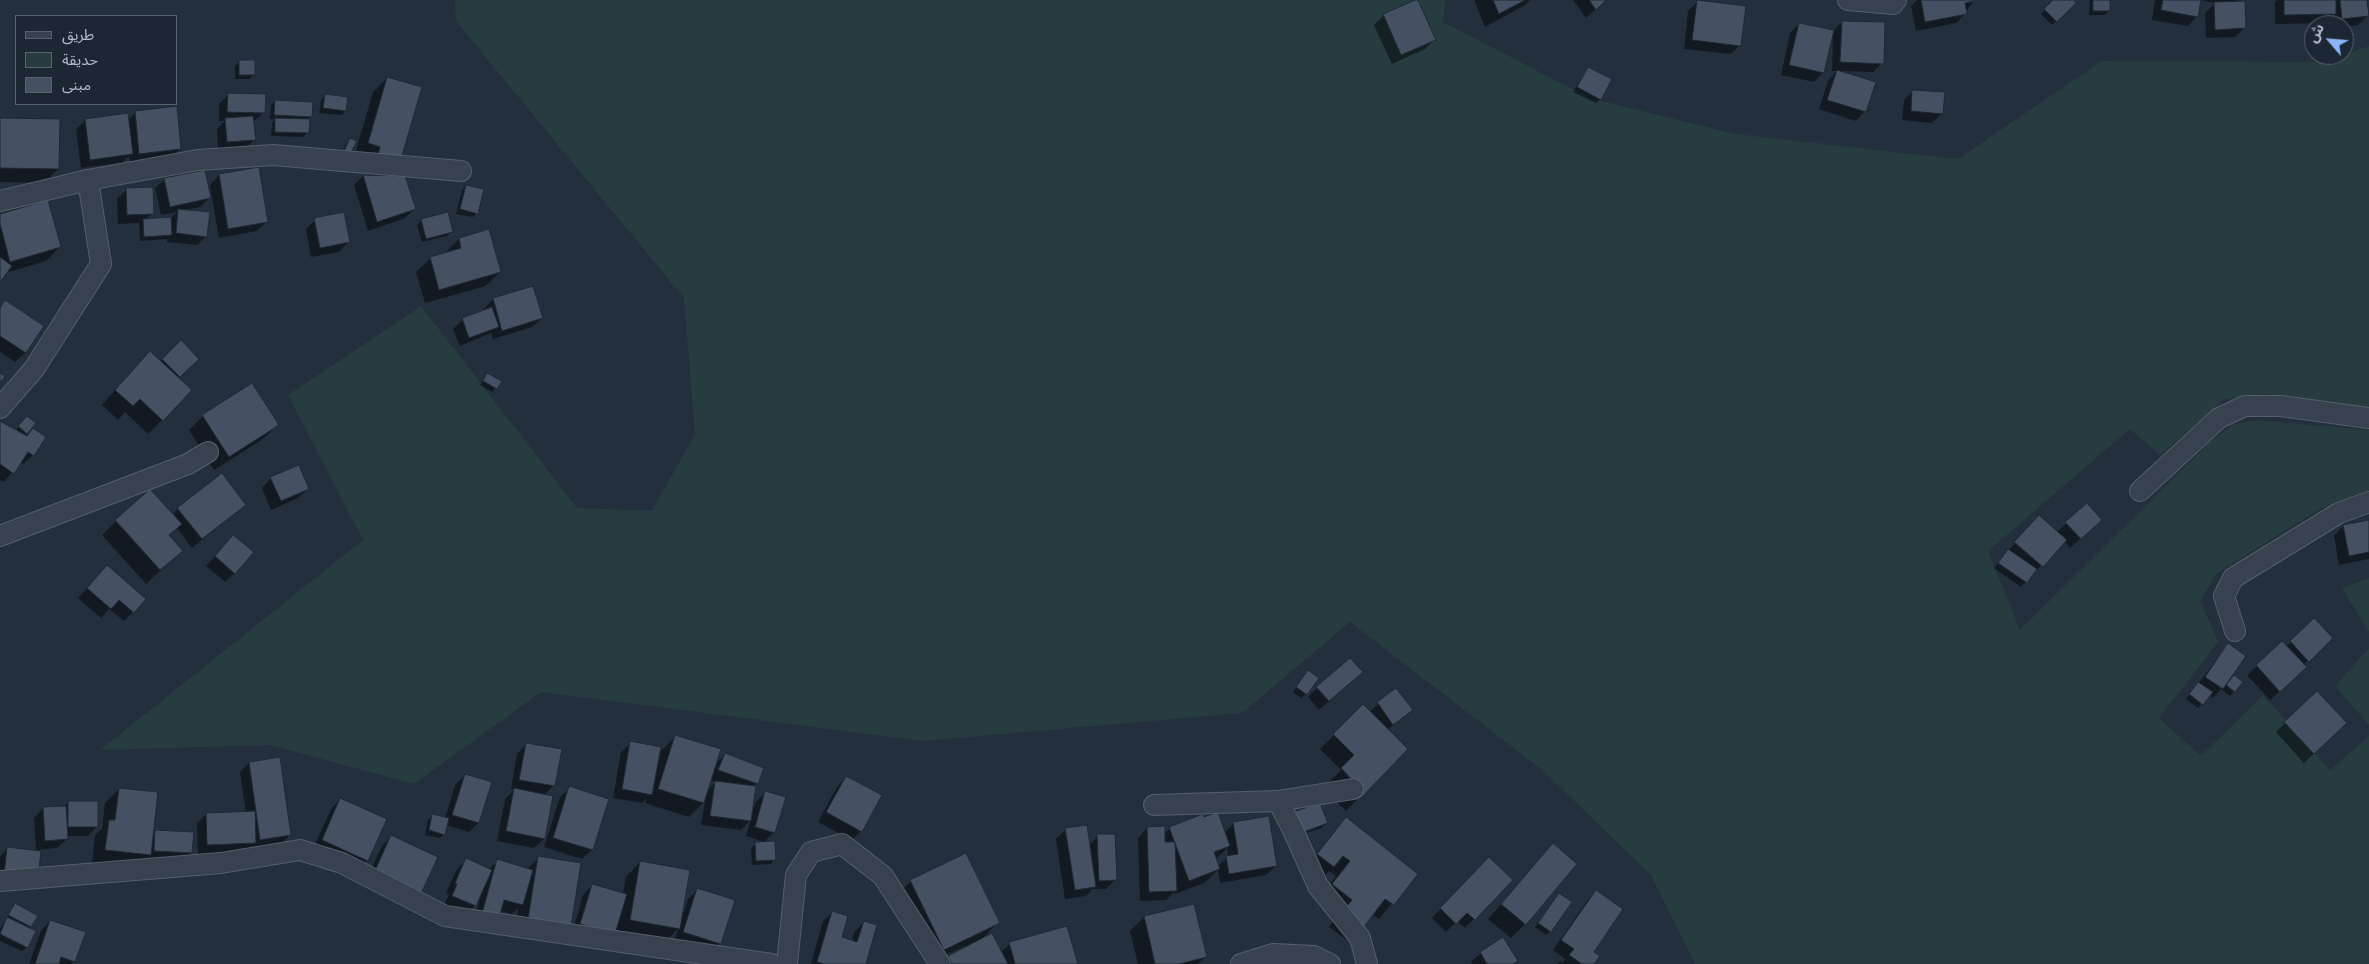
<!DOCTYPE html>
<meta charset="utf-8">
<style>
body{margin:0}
#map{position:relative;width:2369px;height:964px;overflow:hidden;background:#242f3e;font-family:"Source Sans 3","Noto Sans Arabic",sans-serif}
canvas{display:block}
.legend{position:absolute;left:15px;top:15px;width:162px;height:90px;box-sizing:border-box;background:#1d2633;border:1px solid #59626f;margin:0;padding:6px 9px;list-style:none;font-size:15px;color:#b4bcc9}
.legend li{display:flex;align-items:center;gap:10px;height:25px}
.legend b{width:25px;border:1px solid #59626f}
.north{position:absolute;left:2304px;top:15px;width:50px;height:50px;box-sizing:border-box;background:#1d2633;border:1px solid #59626f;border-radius:50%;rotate:297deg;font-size:14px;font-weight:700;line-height:20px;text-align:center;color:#b4bcc9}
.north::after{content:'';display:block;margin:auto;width:18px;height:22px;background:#8ab4f8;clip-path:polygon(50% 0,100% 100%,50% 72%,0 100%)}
</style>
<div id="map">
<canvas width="2369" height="964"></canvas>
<ul class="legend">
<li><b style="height:6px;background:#38414e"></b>طريق</li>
<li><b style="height:14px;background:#263c3f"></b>حديقة</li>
<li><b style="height:14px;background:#455162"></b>مبنى</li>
</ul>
<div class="north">ش</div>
</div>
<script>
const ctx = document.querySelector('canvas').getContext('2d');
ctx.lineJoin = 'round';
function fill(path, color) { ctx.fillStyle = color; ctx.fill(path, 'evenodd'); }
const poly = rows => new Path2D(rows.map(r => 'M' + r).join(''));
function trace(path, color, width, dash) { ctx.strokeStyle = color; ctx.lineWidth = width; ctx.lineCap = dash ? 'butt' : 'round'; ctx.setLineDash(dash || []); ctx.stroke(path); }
const green = poly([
 [455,0,1445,0,1443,22,1590,98,1735,134,1958,159,2102,61,2325,62,2369,46,2369,409,2266,394,2223,400,2160,455,2130,429,1988,551,2020,630,2209,443,2232,425,2256,420,2369,430,2369,491,2320,509,2217,573,2200,601,2218,642,2159,718,2201,756,2263,695,2330,770,2369,736,2369,964,1695,964,1651,875,1541,769,1350,622,1242,713,923,741,541,692,414,784,270,745,100,750,363,540,288,395,421,306,577,508,652,511,695,434,684,298,456,21],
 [2369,578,2369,632,2342,588],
 [2369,648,2369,725,2335,686]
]);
const shadow = poly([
 [1474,0,1530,0,1525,5,1485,27],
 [1573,0,1606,0,1586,18],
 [1917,0,1974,0,1974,1,1957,23,1916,31,1911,6],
 [2055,0,2072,0,2075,3,2052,25,2041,14],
 [2090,0,2109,0,2109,11,2104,15,2089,15],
 [2155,0,2238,0,2236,2,2245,27,2235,37,2206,38,2205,13,2215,3,2200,0,2197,16,2188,26,2152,20],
 [2277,0,2366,0,2367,16,2358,25,2344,27,2344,25,2332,25,2332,17,2326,23,2275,24,2275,2],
 [1698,1,1740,45,1731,54,1684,49,1688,11],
 [1384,15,1434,40,1425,49,1392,64,1374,25],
 [1842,22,1882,63,1873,72,1841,71,1865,111,1856,121,1819,109,1828,81,1837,71,1832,71,1833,34,1823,72,1814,82,1781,75,1790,33,1799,24,1833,31],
 [240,61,254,75,249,79,235,79,235,66],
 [1588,68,1600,99,1596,103,1573,92],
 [387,78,398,165,386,177,415,208,405,218,368,231,354,185,363,176,370,175,363,173,367,161,354,157,373,92],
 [1913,91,1942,113,1932,123,1902,120,1904,100],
 [229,94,264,112,253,122,254,140,245,149,218,151,217,129,225,121,219,121,219,104],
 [325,96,345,111,341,115,319,113,321,100],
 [275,101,311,117,308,119,308,132,303,137,271,136,272,123,275,119,270,119,271,105],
 [136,112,180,149,171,158,130,163,129,156,122,163,81,168,76,129,86,120,128,120],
 [0,119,58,169,44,183,0,182],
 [350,139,355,142,340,156,346,144],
 [219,175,266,222,257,231,219,238,210,185],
 [165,179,210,197,200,207,185,210,206,236,197,245,167,242,167,239,140,241,139,223,118,224,117,199,126,190,152,213,146,220,171,218,177,212,161,215,155,188],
 [466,186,477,213,473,217,456,214,462,190],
 [0,216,60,247,46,261,5,273,0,280],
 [315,220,348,242,339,252,311,257,306,229],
 [422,220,452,231,447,236,422,242,417,225],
 [459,239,500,272,486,286,425,303,416,272,431,258,445,253],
 [493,299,542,318,532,327,493,339,491,333,460,346,453,329,463,319,485,311,484,309],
 [5,302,42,326,25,353,15,362,0,352,0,307],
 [181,342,197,359,177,378,162,420,148,434,125,412,118,420,102,405,136,367,160,362],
 [488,375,496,388,492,392,480,385],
 [203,416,277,425,263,439,214,470,189,430],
 [0,422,15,431,23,422,34,423,24,435,26,437,33,429,33,455,23,464,20,462,4,482,0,480],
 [271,478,308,489,298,498,271,510,262,488],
 [2087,504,2091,529,2070,548,2064,541,2021,587,1994,568,2029,526,2057,532],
 [245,505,192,548,176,527,168,536,181,551,146,584,102,535,116,521,172,515,178,509],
 [2369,522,2369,559,2339,565,2334,536,2343,526],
 [224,546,235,573,225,582,206,566],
 [98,576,133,612,124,621,109,609,101,618,78,598],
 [2314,620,2332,638,2303,665,2296,677,2270,700,2247,675,2282,642,2286,647],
 [2228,645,2225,685,2234,677,2234,691,2230,696,2221,689,2213,698,2209,695,2198,708,2186,699],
 [1304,676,1306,694,1301,698,1293,692],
 [1352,681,1319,710,1308,697,1317,688],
 [1396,689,1411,710,1387,730,1407,749,1346,811,1334,799,1328,783,1341,770,1320,749,1363,706,1369,712],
 [2317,693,2336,733,2304,763,2276,732],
 [675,737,714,765,725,755,757,783,753,787,751,814,756,802,766,792,774,832,764,842,746,836,751,819,741,830,701,825,705,801,689,817,645,803,647,798,642,803,613,798,621,752,631,743,658,754],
 [710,780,716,782,706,791],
 [526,745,554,785,544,795,544,839,534,848,497,841,505,799,514,790,511,789,517,754],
 [249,763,290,835,281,844,251,849,251,846,245,852,198,854,197,824,206,814,246,813,240,772],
 [465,775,478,823,469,832,446,825,444,834,440,838,425,835,428,820,433,816,445,819,455,785],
 [846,777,861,831,852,840,818,822,837,787],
 [570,788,607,799,592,850,582,859,544,847,560,797],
 [119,789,152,835,156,831,191,853,182,862,92,864,95,835,102,829,105,803],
 [340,799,367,860,358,869,313,849,331,809],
 [68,802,97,826,88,836,66,836,67,839,57,848,36,850,34,818,43,808,64,807],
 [1320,805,1326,823,1322,828,1296,836],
 [1204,818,1224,833,1234,823,1276,866,1266,875,1220,883,1218,870,1204,883,1175,894,1174,892,1166,900,1140,901,1138,838,1147,828,1164,834,1170,828],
 [1227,848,1228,857,1218,866,1215,860],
 [1346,819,1416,874,1379,919,1372,914,1348,941,1329,927,1339,914,1318,899,1336,876,1329,871,1319,881,1304,869],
 [1066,829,1089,845,1098,836,1116,879,1106,889,1092,889,1086,896,1065,899,1056,839],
 [391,837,437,857,364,884,382,846],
 [756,844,775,859,771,864,752,865,751,848],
 [1553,845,1525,924,1511,938,1488,919],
 [8,848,36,878,0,884,0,856],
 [539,858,570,925,514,933,518,908,512,914,500,911,472,927,480,899,466,915,444,906,449,894,446,893,457,869,466,860,489,869,498,861,527,869],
 [1489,859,1511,880,1465,928,1457,921,1446,932,1432,918],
 [640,862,681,914,683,914,688,899,697,890,720,943,710,953,674,942,678,929,665,942,572,934,583,895,592,885,623,894,626,877],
 [911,881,998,922,982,939,1001,952,1010,944,1077,964,942,964,949,957,965,948,964,946,930,963,897,895],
 [1596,892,1592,964,1557,964,1560,961,1562,963,1565,959,1553,950,1587,901],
 [1559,895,1550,931,1546,935,1535,927],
 [15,905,36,916,28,929,27,947,22,951,0,941,0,929],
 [1193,905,1205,957,1198,964,1138,964,1130,931,1144,917],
 [833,912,840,938,852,941,854,932,864,922,864,964,811,964,823,921],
 [50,921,74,961,71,964,29,964,41,931],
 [1503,939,1513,964,1472,964,1471,962,1481,953]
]);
const building = poly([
 [1415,0,1418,0,1436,40,1401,55,1383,14,1415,0],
 [1493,0,1525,0,1499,14,1493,0],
 [1589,0,1606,0,1596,10,1589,0],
 [1697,0,1746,6,1741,46,1692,40,1697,0],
 [1921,0,1975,0,1975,1,1965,3,1967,14,1925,22,1921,0],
 [2053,0,2074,0,2076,3,2057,22,2044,9,2053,0],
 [2093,0,2110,0,2110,11,2093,11,2093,0],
 [2163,0,2201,0,2198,17,2161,10,2163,0],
 [2284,0,2336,0,2336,14,2284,15,2284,0],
 [2340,0,2367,0,2369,16,2342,19,2340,0],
 [2245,1,2246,28,2215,30,2214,2,2245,1],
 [1842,21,1885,22,1884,64,1840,62,1842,21],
 [1799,23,1834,30,1824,73,1789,65,1799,23],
 [239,60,255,60,255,75,239,75,239,60],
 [1588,67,1612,79,1601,100,1577,87,1588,67],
 [1837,70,1876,82,1866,112,1827,100,1837,70],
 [387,77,422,87,399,166,377,159,380,147,368,143,387,77],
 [1912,90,1945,92,1943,114,1911,111,1912,90],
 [228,93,266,94,265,113,227,112,228,93],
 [325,94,348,97,346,111,323,108,325,94],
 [275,100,313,102,312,117,274,115,275,100],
 [177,106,181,149,139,154,135,111,177,106],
 [128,113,133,154,90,160,85,119,128,113],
 [253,116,256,140,227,142,225,118,253,116],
 [0,118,60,119,59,169,0,168,0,118],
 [275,118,310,119,309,133,275,132,275,118],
 [350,138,357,141,350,154,344,151,350,138],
 [259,167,268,222,228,229,219,174,259,167],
 [205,170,211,198,170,207,164,178,205,170],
 [363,175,405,176,416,209,377,222,363,175],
 [466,185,484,189,478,214,460,209,466,185],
 [153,187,154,214,127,215,126,188,153,187],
 [48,200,61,247,10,262,0,224,0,214,48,200],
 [178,209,210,212,207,237,176,233,178,209],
 [344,212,350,242,320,248,314,218,344,212],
 [448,212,453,232,426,239,421,219,448,212],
 [171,217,172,235,144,237,143,219,171,217],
 [489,229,501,272,439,290,430,257,461,248,459,238,489,229],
 [0,257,12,266,0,282,0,257],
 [533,286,543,318,502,331,493,298,533,286],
 [5,300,44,326,26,353,0,336,0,308,5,300],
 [492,307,499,327,469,338,462,318,492,307],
 [181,340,199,359,180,377,162,359,181,340],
 [150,351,192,390,163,421,140,399,133,406,115,390,150,351],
 [0,373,5,376,0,383,0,373],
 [487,373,502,381,497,389,483,381,487,373],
 [252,383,279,425,229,457,202,415,252,383],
 [27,416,36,423,27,434,18,426,27,416],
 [0,421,27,436,33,428,46,437,34,456,28,452,14,474,0,464,0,421],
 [299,465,309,489,281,501,270,477,299,465],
 [222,473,246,505,202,539,177,508,222,473],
 [150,489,182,524,169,535,183,551,160,570,115,520,150,489],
 [2087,503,2102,520,2081,539,2065,522,2087,503],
 [2039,515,2067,540,2043,567,2014,542,2039,515],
 [2369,520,2369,552,2349,556,2343,525,2369,520],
 [233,535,254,552,235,574,215,556,233,535],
 [2008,549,2037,569,2027,583,1998,563,2008,549],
 [107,565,146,599,134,613,119,600,111,609,87,588,107,565],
 [2314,618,2333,638,2309,662,2290,641,2314,618],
 [2282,641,2307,667,2280,692,2256,665,2282,641],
 [2228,643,2246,656,2223,689,2205,677,2228,643],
 [1350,658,1363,672,1329,701,1316,687,1350,658],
 [1308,670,1319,678,1307,695,1296,687,1308,670],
 [2234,675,2243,682,2235,692,2226,685,2234,675],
 [2198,682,2213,692,2203,705,2189,694,2198,682],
 [1396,688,1413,710,1393,725,1377,702,1396,688],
 [2317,691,2347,723,2314,754,2284,722,2317,691],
 [1363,704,1408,749,1361,798,1347,784,1352,780,1341,768,1354,755,1333,734,1363,704],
 [675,735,721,749,704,803,658,789,675,735],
 [630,741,661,747,652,795,622,789,630,741],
 [526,743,562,749,555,786,519,780,526,743],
 [725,753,764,768,758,784,718,770,725,753],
 [280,757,291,835,260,840,249,762,280,757],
 [465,774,492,782,479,823,452,815,465,774],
 [846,776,882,795,862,832,826,812,846,776],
 [715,781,756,786,751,821,710,816,715,781],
 [569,786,609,799,593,850,553,838,569,786],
 [119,788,158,792,151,855,105,850,109,820,115,820,119,788],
 [514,788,553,796,545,839,506,831,514,788],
 [765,791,786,797,775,833,755,827,765,791],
 [340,798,387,819,368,861,322,840,340,798],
 [68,801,98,801,98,827,68,827,68,801],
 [1320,803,1328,823,1301,833,1293,812,1320,803],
 [66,806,68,839,45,841,43,807,66,806],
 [255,811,256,843,207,845,206,813,255,811],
 [1218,812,1230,846,1214,852,1220,869,1189,881,1169,827,1203,814,1204,817,1218,812],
 [432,814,449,818,445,835,429,830,432,814],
 [1269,816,1277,866,1229,874,1226,856,1238,854,1233,822,1269,816],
 [1346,817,1418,874,1394,905,1385,899,1363,928,1342,912,1352,900,1332,884,1350,861,1343,856,1334,867,1317,854,1346,817],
 [1087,825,1096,887,1075,890,1065,828,1087,825],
 [1165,826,1165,842,1175,842,1177,891,1149,892,1147,827,1165,826],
 [155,830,194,832,192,853,154,851,155,830],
 [1097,834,1115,834,1117,880,1099,881,1097,834],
 [391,835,438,857,420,896,373,875,391,835],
 [775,841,776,860,756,861,755,842,775,841],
 [1553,843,1577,864,1526,925,1501,904,1553,843],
 [7,847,41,851,38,879,4,875,7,847],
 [966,853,1000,923,944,950,910,880,966,853],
 [538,856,581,863,571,926,528,919,538,856],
 [1489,857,1513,880,1475,920,1467,913,1456,924,1440,908,1489,857],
 [466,858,492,870,476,906,452,896,457,884,455,883,466,858],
 [497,859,533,870,523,905,504,900,498,922,481,917,497,859],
 [640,861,690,870,680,929,630,920,640,861],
 [592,884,627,894,615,934,580,924,592,884],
 [697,888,735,900,721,944,683,932,697,888],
 [1596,890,1623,909,1594,952,1600,956,1594,964,1582,964,1569,955,1574,949,1561,940,1596,890],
 [1559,893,1572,902,1551,932,1538,923,1559,893],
 [15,903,38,916,31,927,8,915,15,903],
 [1194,904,1207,957,1179,964,1155,964,1144,916,1194,904],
 [832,911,848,916,842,937,857,942,864,921,877,925,866,964,824,964,817,962,832,911],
 [7,917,36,931,28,948,0,934,7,917],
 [50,920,86,932,75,962,61,957,59,964,35,964,50,920],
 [1067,926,1078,964,1015,964,1009,942,1067,926],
 [992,933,1008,964,952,964,948,956,992,933],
 [1503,937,1518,961,1513,964,1487,964,1480,952,1503,937]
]);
const street = poly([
 [1848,0,1893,4,1896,0],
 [0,201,88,180,198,160,273,155,461,171],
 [0,408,34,369,101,264,88,180],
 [2140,491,2219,418,2245,406,2281,406,2369,418],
 [0,536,188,464,208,452],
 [2235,631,2224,596,2233,578,2339,513,2369,502],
 [1278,801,1353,789],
 [1154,805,1278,801,1293,830,1318,886,1360,938,1367,964],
 [0,881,221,863,300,850,342,863,445,916,771,964],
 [787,964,796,875,811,852,842,844,883,876,940,964],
 [1241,964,1273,954,1314,956,1330,964]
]);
fill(green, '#263c3f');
fill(shadow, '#0007');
fill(building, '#455162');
trace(building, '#1f2835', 1);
trace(street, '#565f6c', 22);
trace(street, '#38414e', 20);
</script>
